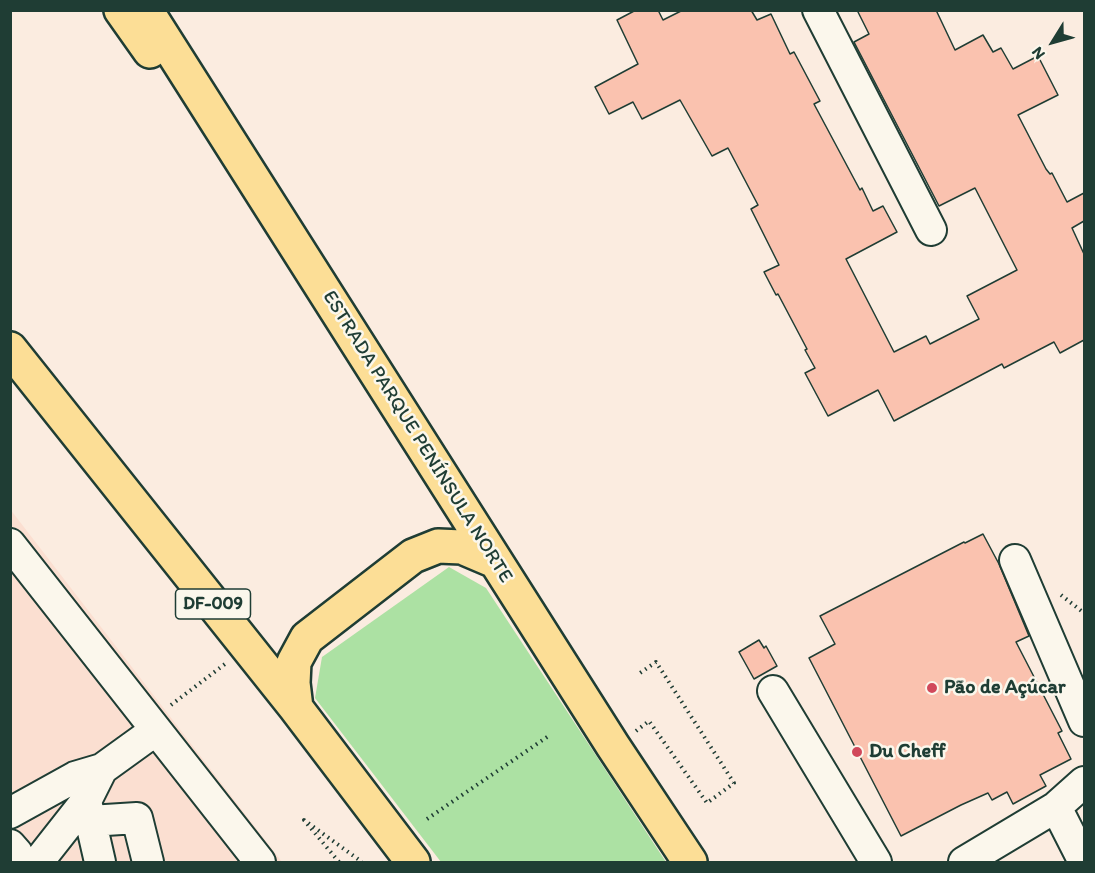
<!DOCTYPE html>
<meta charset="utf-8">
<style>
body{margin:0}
#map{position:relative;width:1095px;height:873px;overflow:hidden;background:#fbece0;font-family:Itim,sans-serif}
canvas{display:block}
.frame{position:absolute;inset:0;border:12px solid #1f3d34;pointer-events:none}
.north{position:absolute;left:1023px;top:12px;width:60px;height:60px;-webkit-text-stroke:4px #fbf7ec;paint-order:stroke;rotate:233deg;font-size:16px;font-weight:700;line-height:24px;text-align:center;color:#1f3d34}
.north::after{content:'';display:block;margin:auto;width:21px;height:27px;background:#1f3d34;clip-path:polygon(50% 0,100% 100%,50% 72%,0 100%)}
</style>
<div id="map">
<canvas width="1095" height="873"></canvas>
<div class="frame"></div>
<div class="north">N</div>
</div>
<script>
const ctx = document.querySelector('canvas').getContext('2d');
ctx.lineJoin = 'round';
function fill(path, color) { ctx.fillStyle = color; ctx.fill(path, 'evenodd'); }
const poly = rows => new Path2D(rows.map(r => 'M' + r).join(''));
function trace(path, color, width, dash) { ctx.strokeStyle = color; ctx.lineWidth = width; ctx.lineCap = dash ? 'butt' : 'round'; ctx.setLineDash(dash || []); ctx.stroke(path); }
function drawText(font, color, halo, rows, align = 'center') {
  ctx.font = font + ' Itim,sans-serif'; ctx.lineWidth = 5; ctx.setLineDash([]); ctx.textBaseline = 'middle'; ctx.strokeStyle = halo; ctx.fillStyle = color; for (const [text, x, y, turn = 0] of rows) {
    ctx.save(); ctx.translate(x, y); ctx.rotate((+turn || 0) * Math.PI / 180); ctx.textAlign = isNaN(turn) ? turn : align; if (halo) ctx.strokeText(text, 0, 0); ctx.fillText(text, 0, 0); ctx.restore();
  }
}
const built = poly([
 [10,509,165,710,282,862,11,862]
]);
const green = poly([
 [449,567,486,588,666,862,441,862,315,698,322,657]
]);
const building = poly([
 [636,10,658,10,663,20,683,10,751,10,757,20,771,14,790,54,794,52,820,101,814,104,860,190,862,188,873,211,883,206,897,232,846,259,894,352,926,336,930,344,979,319,967,296,1017,270,975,188,939,206,854,42,869,34,857,10,936,10,955,50,983,35,993,52,1001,48,1013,69,1038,56,1058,95,1018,115,1046,169,1050,174,1052,173,1067,202,1084,193,1084,221,1072,228,1084,254,1084,340,1060,353,1054,342,1004,368,1002,364,894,421,878,390,828,416,805,373,815,368,805,350,807,349,778,294,776,295,764,272,779,265,751,209,758,205,728,148,712,156,680,100,642,119,633,102,609,114,595,87,638,64,617,20,636,10],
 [983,534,999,564,1029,636,1016,642,1062,731,1058,733,1071,759,1040,775,1046,786,1013,804,1007,792,992,800,988,793,961,805,901,836,809,658,835,644,820,616,964,542,965,543,983,534],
 [759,640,764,648,766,646,777,666,754,679,739,652,759,640]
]);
const path = poly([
 [1061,595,1084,613],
 [171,705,225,664],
 [636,731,649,721,707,803,734,783,656,662,637,675],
 [427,819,550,735],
 [339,862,304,820,362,862]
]);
const minor = poly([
 [818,10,931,230],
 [10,544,260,862],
 [1015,560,1084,721],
 [773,691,876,862],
 [86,801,100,862],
 [1056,807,1084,862],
 [10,813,75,777,102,769,156,730],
 [90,821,137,818,148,862],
 [10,845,17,853,21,862],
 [38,862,86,801,102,769],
 [964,862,1056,807,1084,782]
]);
const major = poly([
 [121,10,150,51],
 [146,10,613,746,690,862],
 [10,349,296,708,413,862],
 [296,708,293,683,294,662,307,638,413,556,438,546,462,547,495,561]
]);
const markers = [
 [932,688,6,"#d1495b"],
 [857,752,6,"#d1495b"]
];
const shields = [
 [213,604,75]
];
const shieldNames = [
 ["DF-009",213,604]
];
const streetNames = [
 ["ESTRADA PARQUE PENÍNSULA NORTE",417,437,58]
];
const poiNames = [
 ["Pão de Açúcar",944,688],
 ["Du Cheff",869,752]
];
fill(built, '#fbdfd1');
fill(green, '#ace1a3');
fill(building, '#fac2af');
trace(building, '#1f3d34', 1.5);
trace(minor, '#1f3d34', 34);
trace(major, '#1f3d34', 38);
trace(path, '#1f3d34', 4, [1.5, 4.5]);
trace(minor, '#fbf7ec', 30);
trace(major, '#fcde96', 33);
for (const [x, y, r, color] of markers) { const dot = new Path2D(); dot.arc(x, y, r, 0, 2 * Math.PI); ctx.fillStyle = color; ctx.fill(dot); trace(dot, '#fbf7ec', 2); }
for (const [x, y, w] of shields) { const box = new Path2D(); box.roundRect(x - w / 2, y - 15, w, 30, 4.5); ctx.fillStyle = '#fbf7ec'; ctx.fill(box); trace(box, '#1f3d34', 1.5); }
drawText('bold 18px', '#1f3d34', null, shieldNames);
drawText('20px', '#1f3d34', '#fbf7ec', streetNames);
drawText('bold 20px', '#1f3d34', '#fbf7ec', poiNames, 'left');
</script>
